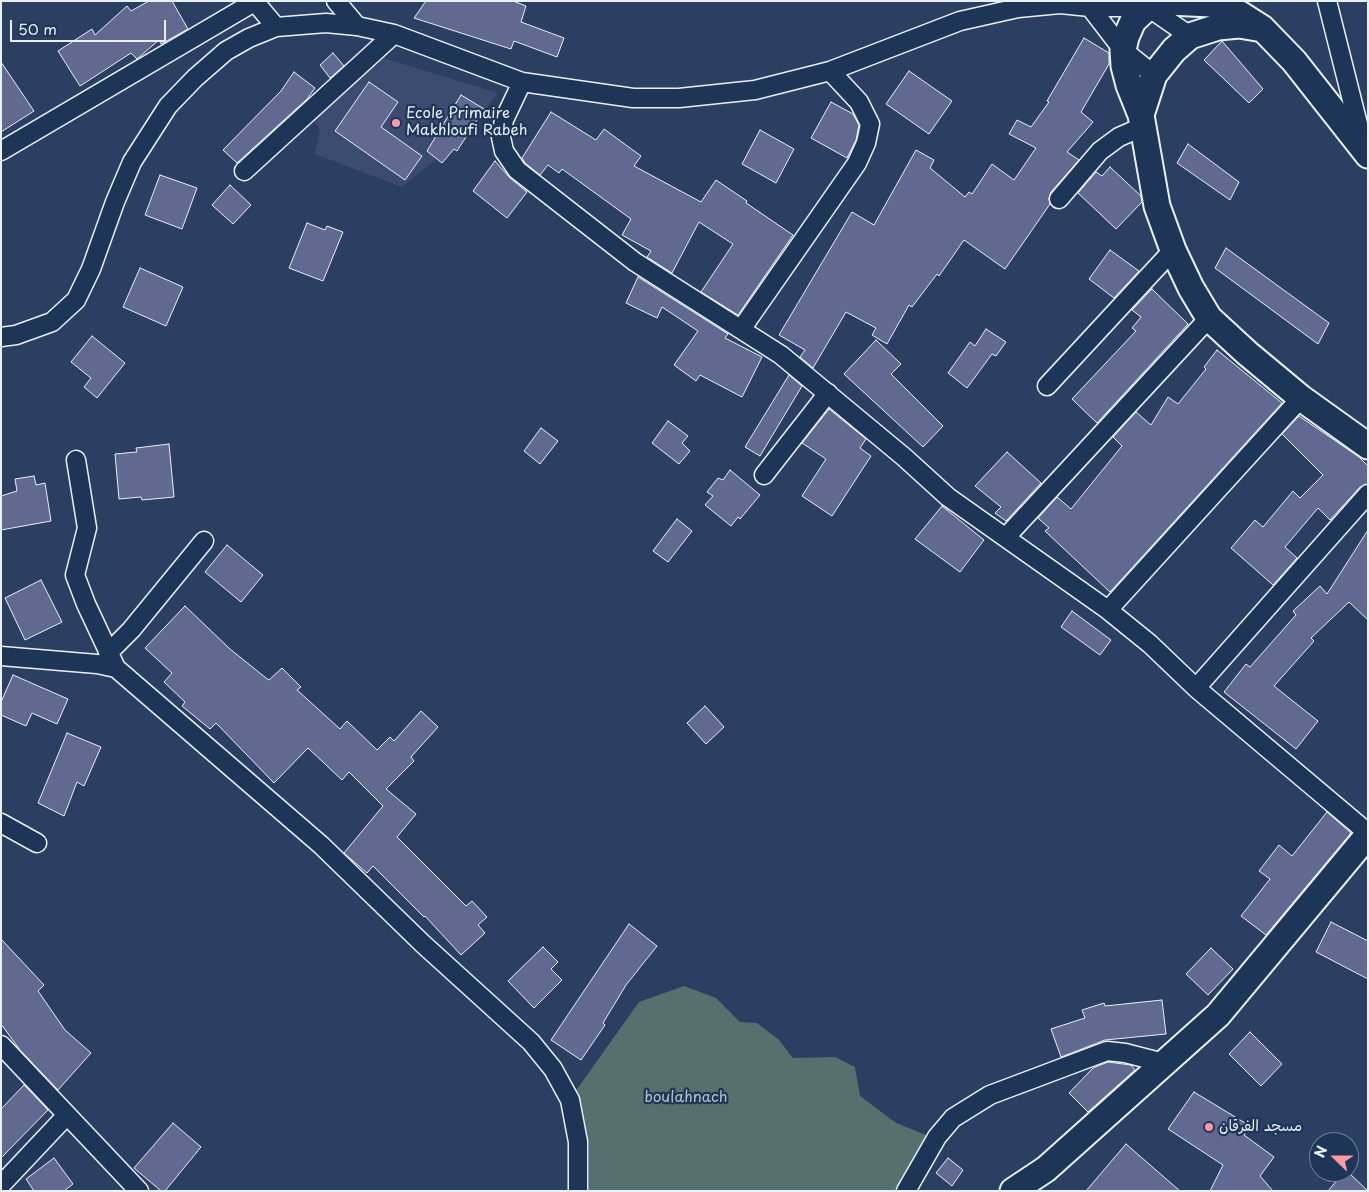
<!DOCTYPE html>
<meta charset="utf-8">
<style>
body{margin:0}
#map{position:relative;width:1369px;height:1192px;overflow:hidden;background:#2b3f62;font-family:"Playpen Sans",sans-serif}
canvas{display:block}
.frame{position:absolute;inset:0;border:2px solid #e8f1f8;pointer-events:none}
.north{position:absolute;left:1309px;top:1132px;width:50px;height:50px;box-sizing:border-box;background:#1d3557;border:1px solid #6e8097;border-radius:50%;rotate:292deg;font-size:14px;font-weight:700;line-height:20px;text-align:center;color:#e8f1f8}
.north::after{content:'';display:block;margin:auto;width:18px;height:22px;background:#ff9aa2;clip-path:polygon(50% 0,100% 100%,50% 72%,0 100%)}
.scale{position:absolute;left:10px;top:20px;width:156px;height:22px;box-sizing:border-box;border:2px solid #e8f1f8;border-top:0;padding-left:6px;font-size:15px;line-height:18px;white-space:nowrap;color:#e8f1f8;-webkit-text-stroke:4px #1d3557;paint-order:stroke}
</style>
<div id="map">
<canvas width="1369" height="1192"></canvas>
<div class="frame"></div>
<div class="north">N</div>
<div class="scale">50 m</div>
</div>
<script>
const ctx = document.querySelector('canvas').getContext('2d');
ctx.lineJoin = 'round';
function fill(path, color) { ctx.fillStyle = color; ctx.fill(path, 'evenodd'); }
const poly = rows => new Path2D(rows.map(r => 'M' + r).join(''));
function trace(path, color, width, dash) { ctx.strokeStyle = color; ctx.lineWidth = width; ctx.lineCap = dash ? 'butt' : 'round'; ctx.setLineDash(dash || []); ctx.stroke(path); }
function drawText(font, color, halo, rows, align = 'center') {
  ctx.font = font + ' "Playpen Sans","Playpen Sans Arabic",sans-serif'; ctx.lineWidth = 4.5; ctx.setLineDash([]); ctx.textBaseline = 'middle'; ctx.strokeStyle = halo; ctx.fillStyle = color; for (const [text, x, y, turn = 0] of rows) {
    ctx.save(); ctx.translate(x, y); ctx.rotate((+turn || 0) * Math.PI / 180); ctx.textAlign = isNaN(turn) ? turn : align; if (halo) ctx.strokeText(text, 0, 0); ctx.fillText(text, 0, 0); ctx.restore();
  }
}
const built = poly([
 [380,57,498,93,467,134,402,187,315,154,320,130,312,117]
]);
const green = poly([
 [684,986,716,998,740,1022,757,1023,779,1040,793,1058,835,1057,855,1067,860,1096,896,1123,926,1135,926,1148,902,1191,589,1191,589,1145,575,1092,639,1002]
]);
const building = poly([
 [149,1,172,1,188,29,161,44,159,40,137,59,131,53,80,86,58,51,92,29,95,35,127,6,131,11,149,1],
 [426,1,513,1,526,6,521,22,564,38,557,57,514,41,511,49,414,18,426,1],
 [1084,38,1109,53,1109,64,1081,112,1093,122,1067,152,1079,160,1051,192,1049,198,1050,204,1005,269,964,240,939,276,937,274,912,307,909,305,887,344,872,335,876,328,846,312,813,368,800,357,805,350,779,335,852,212,874,225,916,150,934,160,930,168,965,197,969,192,972,194,992,164,1014,180,1036,148,1009,134,1017,120,1031,127,1049,102,1047,101,1084,38],
 [1222,41,1263,89,1249,103,1204,60,1222,41],
 [333,53,344,66,330,78,320,65,333,53],
 [1,62,34,111,1,132,1,62],
 [909,71,952,101,929,134,886,104,909,71],
 [294,72,315,88,307,99,237,163,223,150,281,91,294,72],
 [369,82,398,102,381,127,422,156,405,180,335,131,369,82],
 [461,95,484,109,457,151,454,149,442,163,427,151,461,95],
 [831,102,853,114,859,125,856,140,847,158,811,138,831,102],
 [551,112,596,140,604,129,641,156,634,166,701,202,716,180,747,201,746,203,793,235,738,315,701,292,733,244,699,222,672,273,647,257,651,251,622,235,631,219,562,169,559,173,548,165,540,175,525,163,522,158,551,112],
 [760,130,794,149,776,183,742,164,760,130],
 [1188,144,1239,182,1230,200,1177,163,1188,144],
 [495,161,510,178,527,192,507,218,473,191,495,161],
 [1110,167,1141,196,1142,202,1116,229,1078,193,1096,172,1102,176,1110,167],
 [160,175,197,188,182,229,145,215,160,175],
 [230,185,251,205,233,224,212,205,230,185],
 [307,223,325,230,327,226,343,232,323,281,289,268,307,223],
 [1226,248,1329,323,1318,344,1215,268,1226,248],
 [1110,250,1139,271,1114,298,1089,279,1110,250],
 [140,268,183,287,166,326,123,307,140,268],
 [638,277,728,334,725,338,762,357,742,397,700,375,696,381,674,365,698,331,662,307,657,318,626,303,638,277],
 [1152,289,1188,324,1097,423,1072,399,1136,331,1132,328,1141,317,1132,310,1152,289],
 [986,329,1006,342,996,356,992,354,967,388,948,373,970,342,975,346,986,329],
 [92,336,125,363,97,398,84,387,91,378,71,362,92,336],
 [876,340,901,364,891,374,943,426,923,447,844,374,876,340],
 [1217,350,1282,403,1110,592,1045,531,1049,528,1038,518,1057,497,1071,509,1122,446,1113,437,1136,412,1151,425,1168,397,1178,404,1206,369,1204,367,1217,350],
 [789,375,802,386,760,456,745,447,789,375],
 [829,409,866,439,860,448,871,456,832,516,802,496,826,459,802,443,829,409],
 [1299,416,1359,457,1368,466,1368,484,1360,487,1330,520,1318,508,1285,547,1297,558,1273,585,1231,548,1255,520,1263,527,1293,491,1300,498,1323,475,1282,434,1299,416],
 [668,421,688,436,682,443,690,451,679,464,652,443,668,421],
 [541,428,558,441,540,464,524,451,541,428],
 [169,444,174,497,142,500,141,497,119,499,115,454,137,452,136,448,169,444],
 [1007,452,1041,483,1006,521,995,513,1001,507,975,486,1007,452],
 [730,470,760,495,740,519,738,517,731,526,705,505,713,496,707,492,718,478,723,480,730,470],
 [34,476,36,485,45,483,51,521,1,530,1,496,17,491,15,479,34,476],
 [942,506,984,540,960,572,915,539,942,506],
 [677,519,692,531,668,562,653,551,677,519],
 [1368,530,1368,620,1349,602,1311,638,1314,641,1274,686,1318,721,1296,749,1224,692,1246,664,1250,667,1296,615,1293,611,1320,586,1327,594,1368,530],
 [227,545,263,575,241,602,205,572,227,545],
 [41,580,62,622,25,640,5,598,41,580],
 [185,606,230,649,266,678,269,680,282,668,301,687,297,690,340,729,347,721,377,750,390,737,394,741,421,711,438,727,411,757,414,761,386,789,416,814,397,837,466,906,472,901,487,917,478,925,485,933,461,955,425,916,424,917,373,866,367,873,344,853,383,806,349,772,342,780,308,748,274,783,216,723,210,729,182,706,185,702,164,682,172,673,145,648,185,606],
 [1072,611,1111,640,1100,655,1061,627,1072,611],
 [13,675,68,699,57,724,32,713,26,726,1,715,1,702,13,675],
 [705,706,724,727,706,744,687,723,705,706],
 [67,733,101,747,84,786,77,782,64,816,38,803,67,733],
 [1327,812,1351,833,1266,935,1241,916,1270,879,1259,871,1279,845,1292,856,1327,812],
 [1331,922,1368,941,1368,979,1316,952,1331,922],
 [629,924,657,946,626,985,603,1023,605,1025,581,1060,551,1040,629,924],
 [1,939,44,985,38,991,65,1030,91,1053,58,1090,20,1050,1,1024,1,939],
 [543,947,558,962,551,969,562,980,534,1008,508,981,543,947],
 [1211,948,1233,969,1208,995,1186,974,1211,948],
 [1162,1000,1166,1034,1105,1040,1061,1057,1051,1029,1085,1018,1082,1010,1104,1003,1105,1006,1162,1000],
 [1250,1032,1282,1064,1261,1086,1229,1054,1250,1032],
 [1108,1062,1131,1065,1135,1070,1088,1112,1069,1093,1093,1068,1108,1062],
 [24,1085,48,1110,1,1158,1,1109,24,1085],
 [1194,1092,1250,1126,1244,1135,1274,1157,1260,1176,1273,1191,1210,1191,1223,1165,1168,1129,1194,1092],
 [173,1123,201,1147,165,1191,161,1191,134,1168,173,1123],
 [1126,1144,1180,1191,1086,1191,1126,1144],
 [54,1158,73,1184,64,1191,34,1191,26,1179,54,1158],
 [948,1158,963,1170,952,1186,936,1173,948,1158],
 [1344,1172,1348,1172,1368,1191,1328,1191,1344,1172]
]);
const street = poly([
 [336,1,357,26],
 [1327,1,1363,144],
 [255,2,276,27],
 [1090,7,1123,50,1154,75],
 [522,82,504,120,501,137,504,151,517,170,635,262,781,355,904,457,948,497,1108,610,1150,644,1196,688,1368,833],
 [1,151,256,1],
 [244,171,394,34],
 [1059,199,1100,151,1119,137,1142,127],
 [742,328,857,163,866,143,870,124,859,102,830,71],
 [1,337,16,335,52,322,76,300,91,269,115,202,132,162,168,106,195,78,226,51,249,38,276,27,326,23,357,26,394,34,522,82,633,98,679,98,755,90,830,71,960,21,1018,8,1060,4,1090,7,1148,7,1190,36],
 [1047,386,1173,250],
 [76,460,87,528,75,575,86,604,116,668],
 [764,475,828,393],
 [1006,537,1209,318],
 [1108,610,1301,398],
 [108,653,131,630,204,541],
 [1,656,97,664,116,668,321,845,423,944,531,1042,553,1069,570,1100,578,1142,578,1191],
 [1196,688,1368,494],
 [1,823,37,843],
 [1,1045,139,1191],
 [1,1185,67,1115],
 [906,1191,937,1137,953,1118,990,1095,1107,1051,1125,1053,1164,1063]
]);
const secondary = poly([
 [1141,115,1154,75,1174,50,1190,36,1218,27,1239,25,1257,28],
 [1368,155,1294,61,1262,28,1240,14,1212,4,1167,2,1148,7,1133,21,1126,37,1123,50,1124,66,1129,85,1141,115,1157,206,1173,250,1191,288,1209,318,1247,353,1301,398,1368,446],
 [1013,1191,1046,1169,1218,1015,1368,835]
]);
const markers = [
 [396,123,5,"#ff9aa2"],
 [1209,1127,5,"#ff9aa2"]
];
const poiNames = [
 ["Ecole Primaire",406,114],
 ["Makhloufi Rabeh",406,131],
 ["مسجد الفرقان",1219,1127]
];
const parkNames = [
 ["boulahnach",686,1098]
];
fill(built, '#3c4c70');
fill(green, '#56706d');
fill(building, '#626990');
trace(building, '#e8f1f8', 1);
trace(street, '#e8f1f8', 21);
trace(secondary, '#e8f1f8', 29);
trace(street, '#1d3557', 18);
trace(secondary, '#1d3557', 25);
for (const [x, y, r, color] of markers) { const dot = new Path2D(); dot.arc(x, y, r, 0, 2 * Math.PI); ctx.fillStyle = color; ctx.fill(dot); trace(dot, '#1d3557', 2); }
drawText('15px', '#e8f1f8', '#1d3557', poiNames, 'left');
drawText('15px', '#b5c4c7', '#1d3557', parkNames);
</script>
